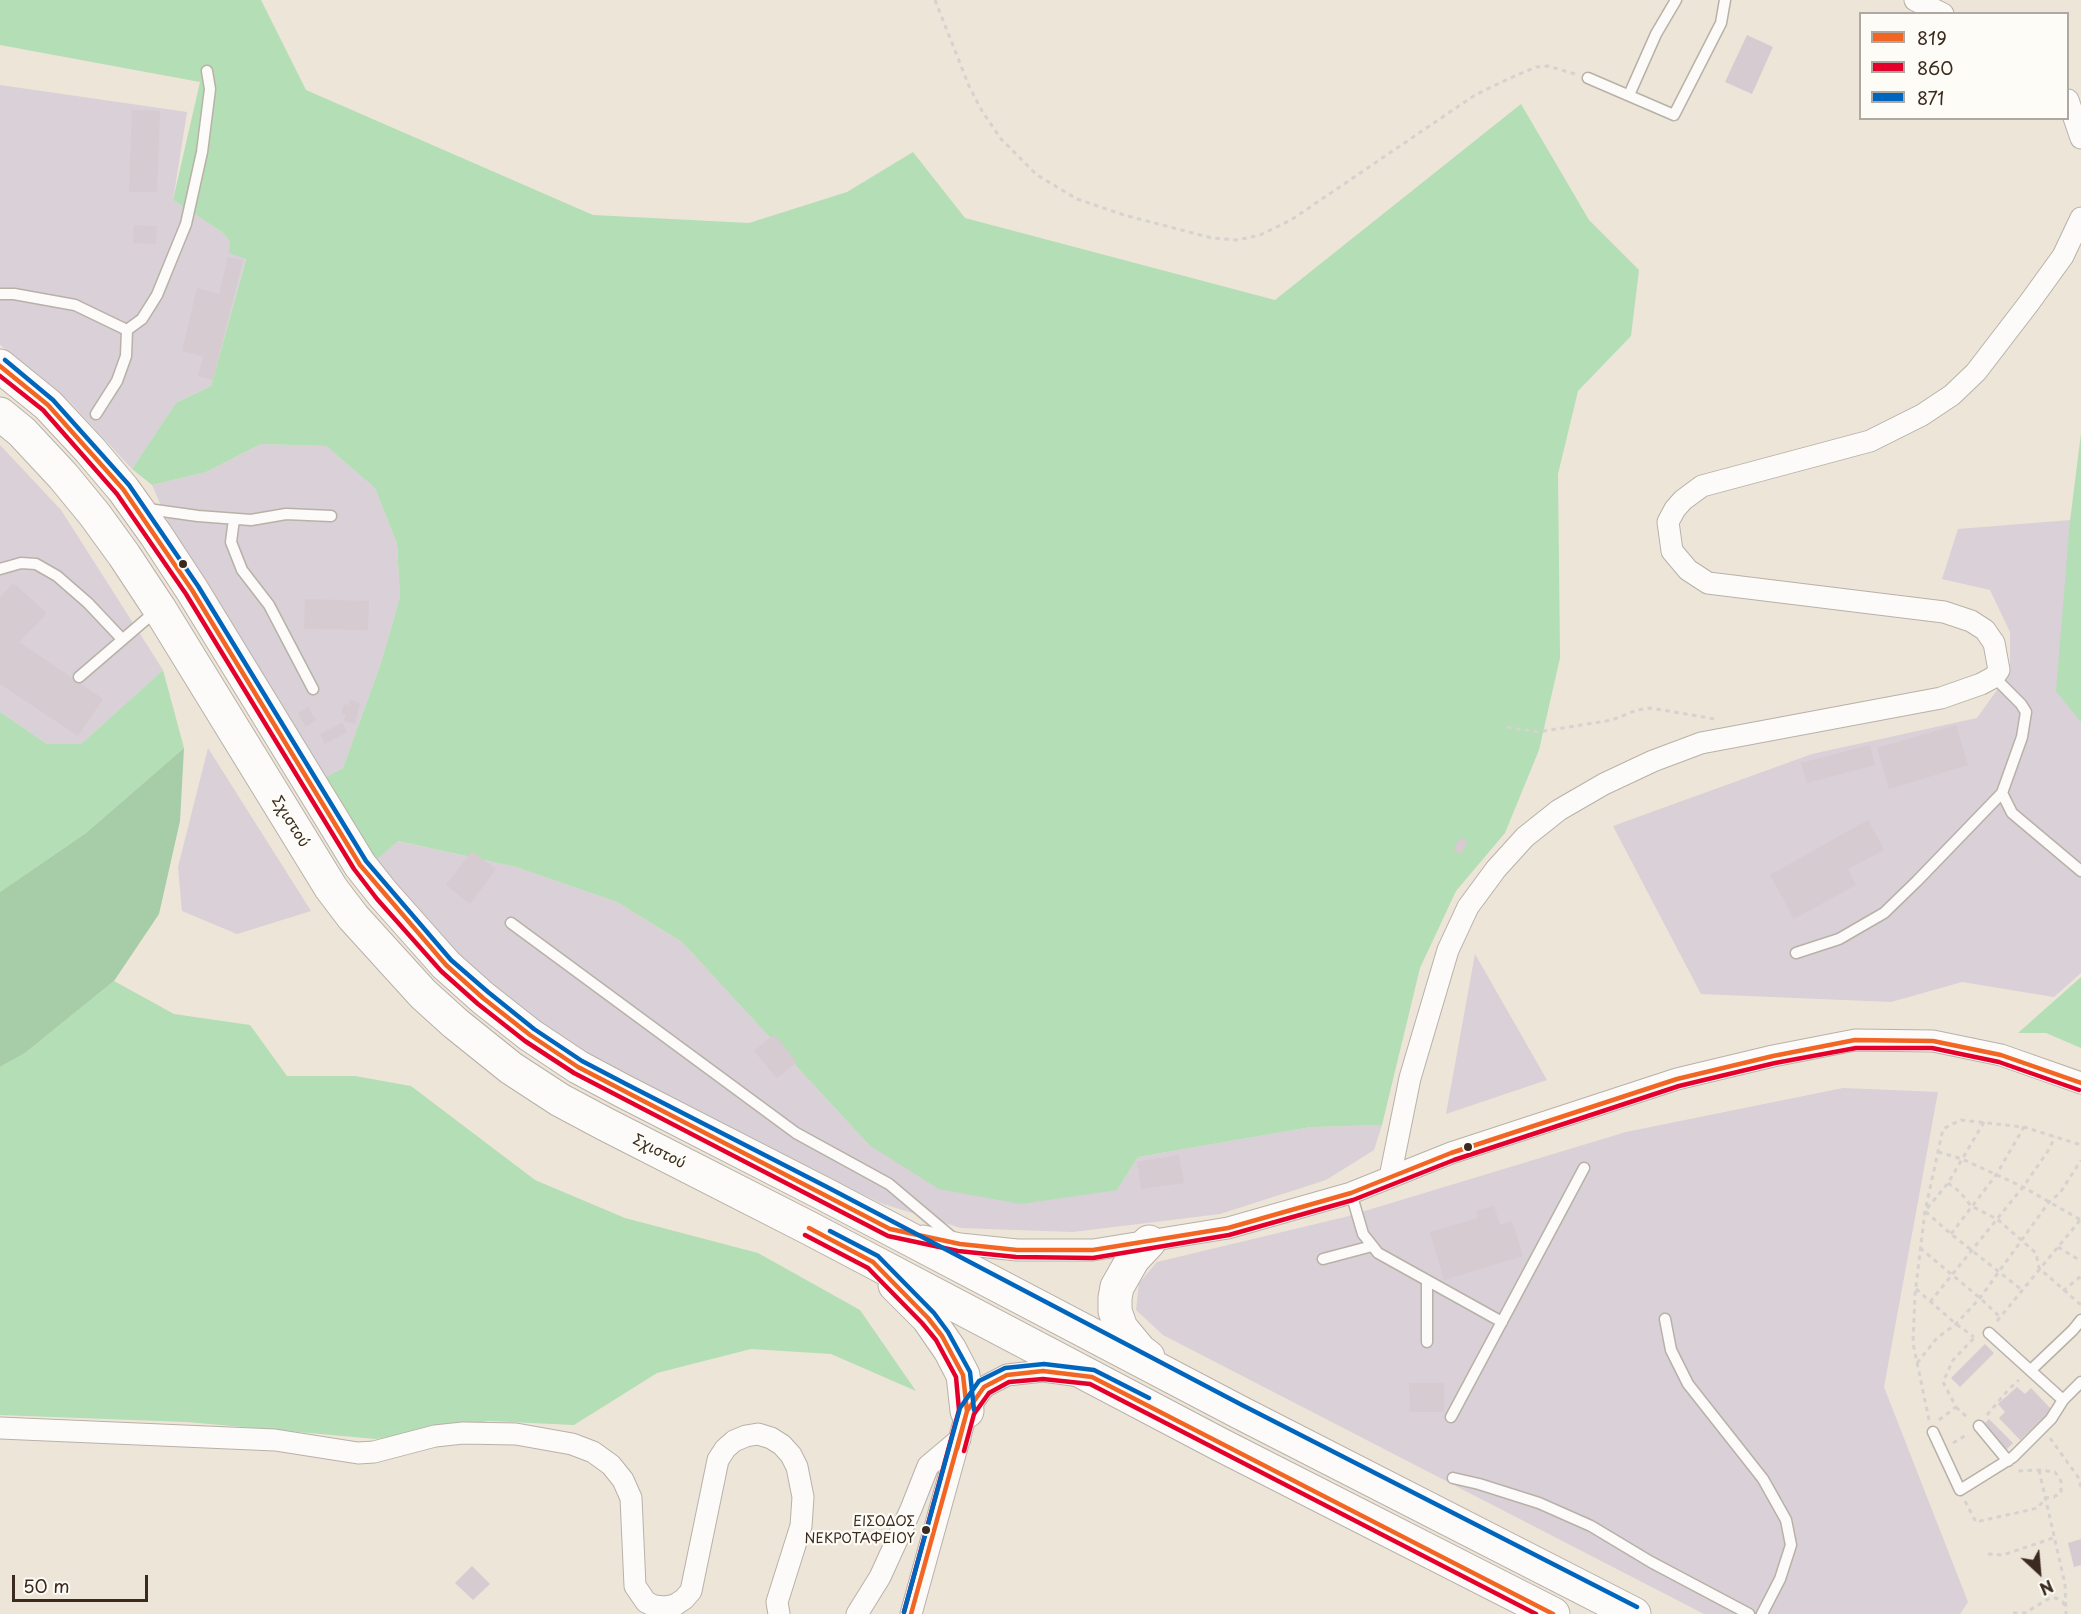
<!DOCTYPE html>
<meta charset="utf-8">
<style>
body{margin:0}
#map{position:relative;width:2081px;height:1614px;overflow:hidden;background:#ede5d8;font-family:"Playpen Sans",sans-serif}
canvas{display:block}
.legend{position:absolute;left:1859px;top:12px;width:210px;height:108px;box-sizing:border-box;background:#fdfcf7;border:2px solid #afa8a0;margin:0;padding:8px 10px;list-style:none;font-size:18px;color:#3b2a1e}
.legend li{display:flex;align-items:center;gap:12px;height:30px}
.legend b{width:30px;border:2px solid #afa8a0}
.north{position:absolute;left:2009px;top:1542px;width:60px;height:60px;-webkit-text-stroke:4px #fdfcf7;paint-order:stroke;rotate:154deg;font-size:16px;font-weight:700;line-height:24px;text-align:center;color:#3b2a1e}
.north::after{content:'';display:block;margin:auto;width:21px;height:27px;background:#3b2a1e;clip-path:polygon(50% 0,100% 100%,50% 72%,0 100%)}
.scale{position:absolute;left:12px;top:1575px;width:136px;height:27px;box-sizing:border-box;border:3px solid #3b2a1e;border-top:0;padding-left:8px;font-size:18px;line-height:21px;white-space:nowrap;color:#3b2a1e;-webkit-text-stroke:4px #fdfcf7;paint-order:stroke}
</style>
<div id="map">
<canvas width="2081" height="1614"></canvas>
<ul class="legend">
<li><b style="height:8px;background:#f26522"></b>819</li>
<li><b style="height:8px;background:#e4002b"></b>860</li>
<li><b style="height:8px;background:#0065bd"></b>871</li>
</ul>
<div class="north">N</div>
<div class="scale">50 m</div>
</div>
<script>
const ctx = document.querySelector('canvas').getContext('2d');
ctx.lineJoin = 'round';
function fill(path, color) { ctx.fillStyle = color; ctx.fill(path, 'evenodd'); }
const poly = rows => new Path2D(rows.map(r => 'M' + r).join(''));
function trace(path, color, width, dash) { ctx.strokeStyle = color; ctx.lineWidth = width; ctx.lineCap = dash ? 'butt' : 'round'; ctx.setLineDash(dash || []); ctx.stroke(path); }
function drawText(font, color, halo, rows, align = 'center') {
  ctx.font = font + ' "Playpen Sans",sans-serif'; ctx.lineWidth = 4.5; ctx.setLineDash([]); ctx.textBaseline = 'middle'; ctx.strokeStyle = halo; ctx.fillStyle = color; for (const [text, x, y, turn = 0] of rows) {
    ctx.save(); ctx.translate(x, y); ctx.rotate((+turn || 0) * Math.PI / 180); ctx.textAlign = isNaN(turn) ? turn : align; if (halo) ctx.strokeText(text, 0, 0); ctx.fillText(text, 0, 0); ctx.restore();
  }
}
const industrial = poly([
 [0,85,187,112,173,200,222,232,246,258,211,386,176,403,132,469,69,401,0,345],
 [261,444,326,446,375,488,397,544,400,597,381,663,343,768,324,778,179,547,152,485,206,472],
 [0,445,61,510,163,670,81,744,47,744,0,712],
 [2071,520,2081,720,2081,973,2054,997,1962,982,1891,1002,1701,994,1613,826,1812,754,1977,718,2010,672,2010,632,1990,590,1942,579,1958,529],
 [208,748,311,911,237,934,182,911,178,867],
 [397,841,516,867,617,902,682,942,869,1145,1117,1190,1138,1157,1311,1127,1382,1125,1374,1150,1326,1180,1220,1214,1073,1232,961,1228,883,1204,775,1154,578,1050,490,986,429,932,375,861],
 [1475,954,1547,1080,1446,1114],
 [1843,1088,1938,1092,1884,1387,1968,1602,1960,1614,1704,1614,1163,1335,1136,1310,1139,1283,1157,1262,1345,1217,1626,1132]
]);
const green = poly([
 [0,0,261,0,306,90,593,215,749,223,847,192,913,152,965,218,1275,300,1521,104,1589,220,1639,270,1631,336,1578,391,1558,474,1560,658,1539,750,1505,833,1456,891,1420,968,1382,1125,1311,1127,1138,1157,1117,1190,1021,1204,939,1189,869,1145,682,942,617,902,516,867,398,841,375,861,324,778,343,768,381,663,400,597,397,544,375,488,326,446,261,444,206,472,152,485,132,469,176,403,211,386,246,259,229,253,230,241,222,232,173,200,200,82,0,45],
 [2081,433,2081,722,2056,691,2070,521],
 [163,670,184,748,86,833,0,892,0,712,47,744,81,744],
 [2081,977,2081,1048,2046,1033,2018,1033],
 [114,981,174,1014,250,1025,287,1076,355,1076,411,1086,535,1180,625,1218,758,1253,860,1310,916,1391,831,1354,751,1349,657,1373,574,1425,489,1421,376,1439,187,1422,0,1415,0,1067,25,1053]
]);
const forest = poly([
 [184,748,180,821,159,914,114,981,25,1053,0,1067,0,892,86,833]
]);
const building = poly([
 [1747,35,1773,47,1752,94,1725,82],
 [132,110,160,111,157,192,129,192],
 [134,225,157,226,156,244,133,243],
 [228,257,243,260,213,380,198,376,203,356,182,351,197,288,219,294],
 [13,583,47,613,19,642,103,699,78,736,0,684,0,597],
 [305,599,369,601,368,630,304,629],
 [350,700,360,703,355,724,344,721,346,715,342,713,344,704,348,706],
 [308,707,316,720,306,727,298,713],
 [342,723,347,732,325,744,320,734],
 [1956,725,1968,765,1889,789,1877,748],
 [1870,745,1875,765,1807,783,1801,763],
 [1868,820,1884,850,1848,869,1856,885,1794,919,1770,875],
 [1461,837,1468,842,1461,854,1453,849],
 [472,851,496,869,470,904,446,885],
 [774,1034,797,1062,777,1078,754,1051],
 [1179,1155,1184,1183,1141,1189,1137,1162],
 [1494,1206,1500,1225,1512,1221,1523,1256,1444,1280,1430,1232,1478,1218,1476,1211],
 [1985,1344,1994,1353,1960,1387,1951,1378],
 [1409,1383,1444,1383,1444,1412,1410,1412],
 [2017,1387,2025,1394,2031,1388,2052,1410,2020,1440,1999,1418,2005,1412,1998,1404],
 [1989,1419,2013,1443,2006,1450,1983,1425],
 [2081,1539,2081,1565,2074,1567,2068,1543],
 [472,1566,490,1584,473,1600,455,1583]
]);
const path = poly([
 [935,0,969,86,982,111,1001,139,1037,175,1077,199,1124,215,1212,238,1238,240,1260,235,1291,220,1475,95,1508,79,1536,67,1548,66,1575,74],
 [1507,727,1538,732,1612,720,1637,710,1650,708,1715,719],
 [1984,1122,1948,1183,1925,1211,1951,1234,2022,1290],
 [1938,1152,1962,1159,2023,1187,2081,1220],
 [1948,1183,1960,1192,1971,1206,1997,1219,2036,1253,2039,1268,2081,1305],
 [1951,1234,1996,1175,2024,1127],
 [2058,1247,2081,1261],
 [1920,1248,1980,1298,1999,1316],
 [1916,1289,1956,1324,1974,1337],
 [2063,1291,2081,1276],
 [1930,1302,2023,1187,2048,1151,2055,1137],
 [1997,1321,2081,1219],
 [1917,1363,1937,1338,1956,1324,1980,1298,2049,1202,2060,1193,2081,1160],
 [1956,1407,1968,1418],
 [1987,1415,2009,1389,2019,1380],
 [1929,1420,1913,1343,1915,1294,1925,1211,1943,1129,1961,1120,2024,1127,2081,1145],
 [1939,1420,1956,1407,1943,1382,1953,1360,1976,1336],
 [2050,1438,2078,1477,2081,1487],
 [1953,1443,1968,1434],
 [2039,1470,2065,1584,2066,1614],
 [1965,1501,1976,1522,2038,1508,2045,1498,2054,1497,2061,1492,2061,1481,2055,1472,2039,1470,2018,1471],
 [1988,1554,2003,1555,2053,1538],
 [2013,1613,2025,1613,2048,1599,2056,1598,2063,1602,2066,1608]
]);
const service = poly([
 [1588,78,1674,115,1721,23,1725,0],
 [1629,95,1656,34,1676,0],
 [0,294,14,294,75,305,127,330,142,319,157,295,186,224,202,152,210,89,207,71],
 [96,414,117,381,126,356,127,330],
 [148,509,198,516,251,520,286,514,331,516],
 [234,519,231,542,242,570,269,605,313,689],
 [0,569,21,563,36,564,57,576,88,603,122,639],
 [79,677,157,610],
 [2002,793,2012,813,2081,871],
 [511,923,796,1133,889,1184,953,1238],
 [1796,953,1839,939,1884,913,1917,881,2002,793,2022,737,2026,712,2021,704,1994,677],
 [1351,1193,1363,1234,1378,1253,1502,1322],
 [1323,1259,1372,1246],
 [1427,1281,1427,1342],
 [1665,1319,1671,1350,1688,1384,1763,1479,1786,1520,1791,1545,1780,1579,1762,1614],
 [1989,1333,2063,1400,2081,1382],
 [2032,1369,2073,1330,2081,1320],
 [1451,1417,1584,1168],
 [1979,1426,2008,1461],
 [1933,1432,1960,1490,2013,1457,2051,1419,2063,1400],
 [1453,1478,1479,1484,1539,1503,1591,1526,1651,1562,1749,1614]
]);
const minor = poly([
 [1915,0,1943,14],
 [2068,100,2081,138],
 [1390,1177,1410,1078,1448,950,1468,907,1496,869,1525,837,1559,810,1604,784,1653,761,1701,743,1941,698,1981,684,1994,677,1999,670,1994,643,1985,630,1971,621,1944,612,1708,583,1688,570,1672,551,1668,522,1675,509,1683,500,1702,486,1870,441,1922,415,1952,395,1976,372,2029,303,2063,256,2081,218],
 [923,1236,960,1244,1017,1250,1093,1250,1228,1228,1351,1193,1451,1153,1677,1079,1773,1056,1855,1040,1933,1041,2001,1055,2081,1083],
 [0,1428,275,1440,358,1453,374,1452,435,1436,463,1433,516,1434,572,1444,593,1452,611,1465,623,1480,631,1498,635,1586,646,1602,654,1606,665,1607,675,1605,684,1599,691,1591,718,1460,725,1449,734,1441,746,1436,758,1434,771,1438,782,1445,791,1455,797,1467,803,1497,801,1526,777,1602,779,1614],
 [857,1614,880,1577,911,1509,928,1466,960,1439],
 [911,1614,967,1411,984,1387,1007,1375,1043,1371,1073,1375]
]);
const primary = poly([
 [0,366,48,405,90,450,123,489,156,535,192,590,360,865,383,894,446,965,483,998,530,1035,578,1067,623,1091,824,1194,1239,1412,1634,1614],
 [0,414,22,432,63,476,95,515,124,555,159,608,331,888,353,917,423,994,455,1023,511,1068,560,1100,605,1124,809,1228,1221,1445,1553,1614],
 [895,1285,928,1318,950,1350,963,1375,967,1411],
 [1148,1357,1140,1351,1121,1328,1115,1311,1115,1298,1117,1287,1133,1259,1149,1242]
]);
const bus1 = poly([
 [0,366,48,405,123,489,192,590,360,865,446,965,483,998,530,1035,578,1067,890,1229,960,1244,1017,1250,1093,1250,1228,1228,1351,1193,1451,1153,1677,1079,1773,1056,1855,1040,1933,1041,2001,1055,2081,1083],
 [809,1228,873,1262,928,1318,942,1336,963,1375,967,1411,911,1614],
 [957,1449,967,1411,984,1387,1007,1375,1043,1371,1092,1377,1553,1614]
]);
const bus2 = poly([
 [0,376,43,410,117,494,186,594,354,869,377,899,441,971,478,1004,525,1041,574,1073,888,1236,958,1251,1016,1257,1093,1258,1229,1235,1353,1200,1454,1160,1679,1086,1775,1063,1856,1048,1932,1048,1999,1062,2079,1090],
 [805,1235,868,1268,922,1323,936,1340,956,1377,959,1410,904,1612],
 [964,1451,974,1414,989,1393,1009,1382,1043,1379,1090,1384,1536,1614]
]);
const bus3 = poly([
 [5,360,53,400,129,485,198,586,366,861,451,960,488,992,534,1029,582,1061,626,1084,827,1187,1242,1405,1637,1607],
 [830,1231,878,1256,934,1313,948,1332,970,1372,974,1410],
 [904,1612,960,1408,979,1381,1005,1368,1044,1364,1094,1370,1149,1398]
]);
const markers = [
 [183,564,5,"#3b2a1e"],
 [1468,1147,5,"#3b2a1e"],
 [926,1530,5,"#3b2a1e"]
];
const busNames = [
 ["ΕΙΣΟΔΟΣ",915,1522],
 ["ΝΕΚΡΟΤΑΦΕΙΟΥ",915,1539]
];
const streetNames = [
 ["Σχιστού",290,822,58],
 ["Σχιστού",659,1152,27]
];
fill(industrial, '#d9d0d8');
fill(green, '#b4deb5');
fill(forest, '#a6cca8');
fill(building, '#d6cbd0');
trace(service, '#b8b1a8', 13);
trace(minor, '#b8b1a8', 23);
trace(primary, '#b8b1a8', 35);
trace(path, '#d5d2cf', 3, [4.5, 4.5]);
trace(service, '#fcfbf9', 10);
trace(minor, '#fcfbf9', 21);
trace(primary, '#fcfbf9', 33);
trace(bus1, '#f26522', 4.5);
trace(bus2, '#e4002b', 4.5);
trace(bus3, '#0065bd', 4.5);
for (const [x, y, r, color] of markers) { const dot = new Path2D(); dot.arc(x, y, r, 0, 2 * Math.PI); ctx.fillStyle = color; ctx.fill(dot); trace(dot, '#fdfcf7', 2); }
drawText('14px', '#3b2a1e', '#fdfcf7', busNames, 'right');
drawText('15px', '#3b2a1e', '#fdfcf7', streetNames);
</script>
